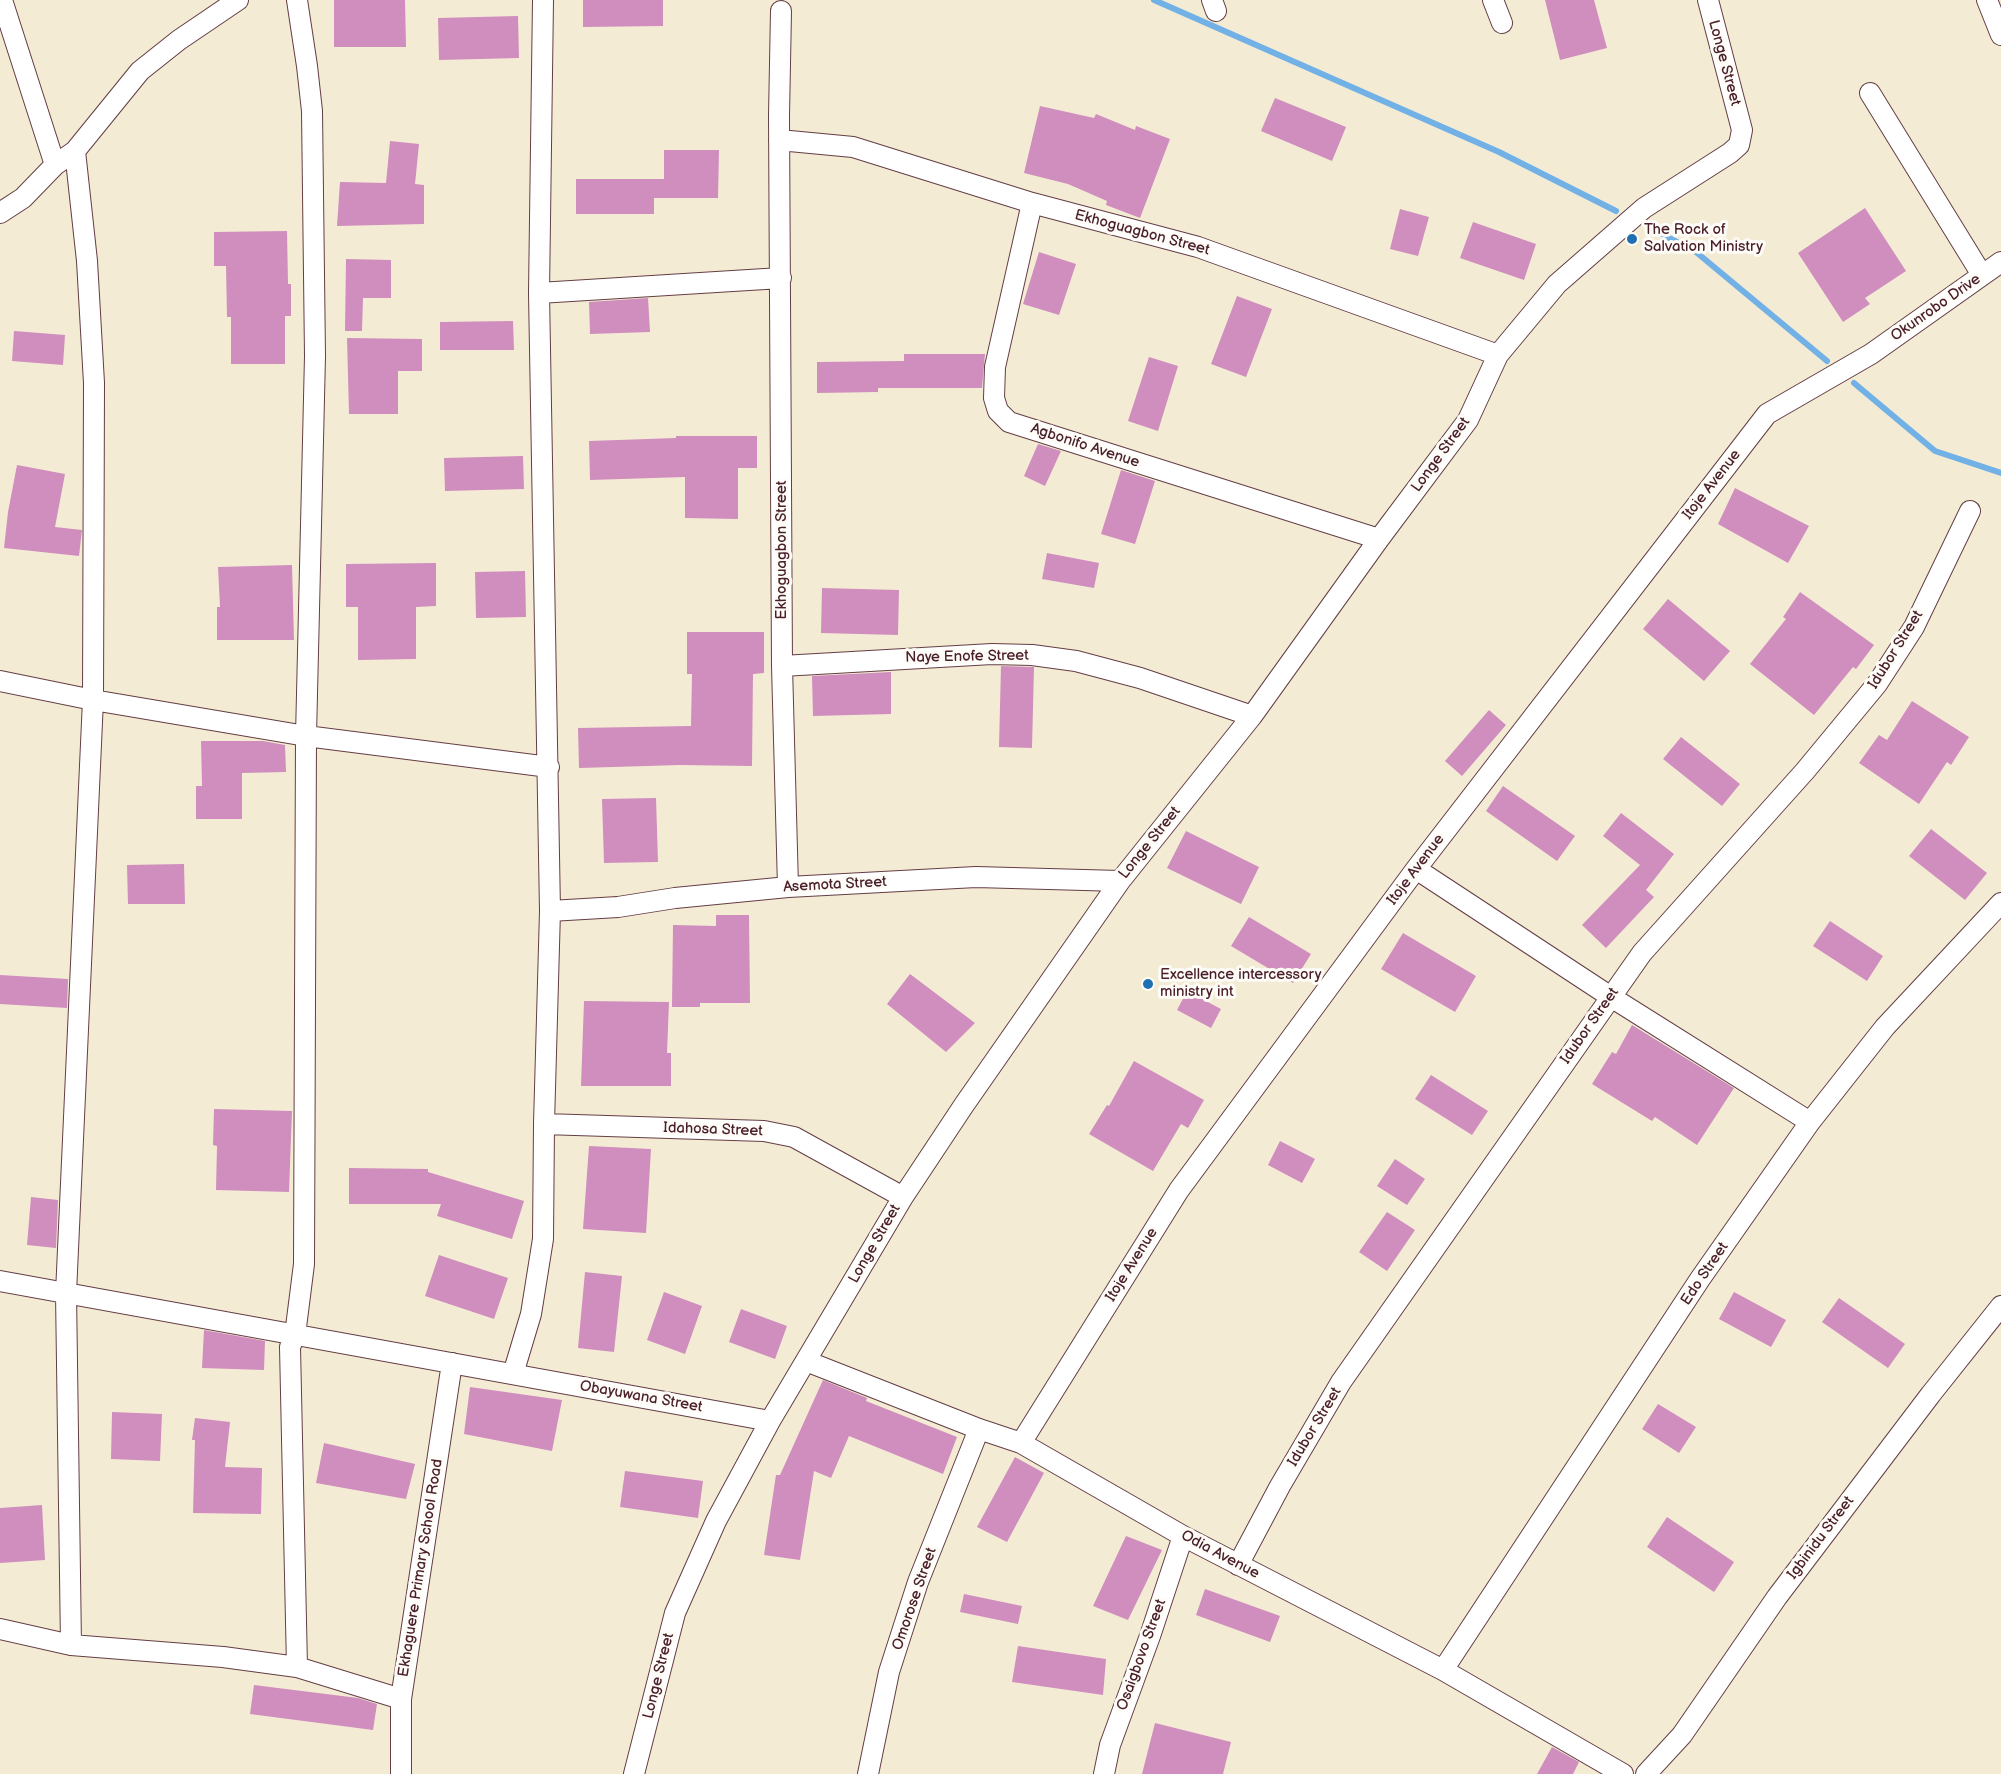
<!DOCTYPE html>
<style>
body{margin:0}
canvas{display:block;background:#f4ebd5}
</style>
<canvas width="2001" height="1774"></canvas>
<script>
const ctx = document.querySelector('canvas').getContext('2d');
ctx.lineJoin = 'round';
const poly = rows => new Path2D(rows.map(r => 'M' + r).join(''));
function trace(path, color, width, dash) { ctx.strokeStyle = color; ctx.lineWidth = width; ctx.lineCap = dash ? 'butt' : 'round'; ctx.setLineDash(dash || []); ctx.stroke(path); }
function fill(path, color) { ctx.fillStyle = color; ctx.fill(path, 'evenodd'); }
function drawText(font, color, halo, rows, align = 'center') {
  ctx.font = font + ' "Balsamiq Sans",sans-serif'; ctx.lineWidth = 6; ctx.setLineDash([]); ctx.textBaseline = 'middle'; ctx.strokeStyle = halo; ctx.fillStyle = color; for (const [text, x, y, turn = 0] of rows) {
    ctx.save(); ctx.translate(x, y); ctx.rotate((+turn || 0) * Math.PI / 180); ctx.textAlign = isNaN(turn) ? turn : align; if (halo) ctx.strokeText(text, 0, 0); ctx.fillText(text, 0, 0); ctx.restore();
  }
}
const stream = poly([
 [1154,0,1499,152,1616,211],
 [1648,227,1696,252,1827,361],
 [1854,383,1935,451,2001,473]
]);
const building = poly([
 [334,0,405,0,406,47,334,47],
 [583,0,663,0,663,26,583,27],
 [1545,0,1594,0,1607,48,1560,60],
 [518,16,519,58,439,60,438,18],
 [1275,98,1346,127,1332,161,1261,131],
 [1040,106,1094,118,1096,114,1135,130,1136,126,1170,139,1140,218,1106,205,1107,201,1068,184,1024,173],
 [390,141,419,144,415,184,424,185,424,224,337,226,340,182,386,183],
 [664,150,719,150,718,198,654,198,654,214,576,214,576,179,664,179],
 [1865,208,1906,271,1865,298,1870,304,1843,322,1798,253],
 [1400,209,1429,217,1418,256,1390,249],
 [1473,222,1536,244,1524,280,1460,258],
 [287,231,288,284,291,284,291,316,285,316,285,364,231,364,231,317,227,317,226,266,214,266,214,232],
 [1039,252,1076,264,1059,315,1023,304],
 [346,259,391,260,391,298,363,298,362,331,345,331],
 [1237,296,1272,309,1246,377,1211,364],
 [648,298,650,332,590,334,589,302],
 [513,321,514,350,440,350,440,322],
 [14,331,65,335,63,365,12,361],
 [347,338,422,339,422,371,398,371,398,414,349,414],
 [904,354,985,354,982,388,878,388,878,392,817,393,817,362,904,361],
 [1149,357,1178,366,1158,431,1128,421],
 [676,436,757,436,757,468,738,468,738,519,685,518,685,477,590,480,589,441,676,438],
 [1038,444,1061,451,1045,486,1024,476],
 [523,456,524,489,445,491,444,458],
 [17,465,65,474,55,527,82,530,79,556,4,548,8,512],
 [1121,470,1155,481,1135,544,1101,534],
 [1735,488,1809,526,1788,563,1718,524],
 [1047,553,1099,563,1094,588,1042,579],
 [436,563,436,606,416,607,416,659,358,660,358,607,346,607,346,564],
 [292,565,294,640,217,640,217,607,220,607,218,567],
 [525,571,526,617,476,618,475,572],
 [822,588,899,590,898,635,821,633],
 [1800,592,1874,645,1856,669,1853,667,1814,715,1750,664,1786,619,1783,617],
 [1668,599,1730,651,1704,681,1643,629],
 [687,632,764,632,764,673,753,674,752,766,680,765,579,768,578,728,691,726,692,674,687,674],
 [1001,666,1034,667,1032,748,999,747],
 [891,672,891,714,813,716,812,676],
 [1912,701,1969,737,1951,765,1947,762,1919,804,1859,763,1879,735,1887,740],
 [1489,710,1506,725,1462,776,1445,761],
 [1681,737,1740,784,1722,806,1663,759],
 [201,741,263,741,285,745,286,772,242,773,242,819,196,819,196,786,202,786],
 [1503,786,1575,836,1557,861,1486,811],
 [656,798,658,862,604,863,602,799],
 [1621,813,1674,854,1646,890,1654,897,1606,948,1582,925,1640,865,1603,836],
 [1931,829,1987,873,1965,900,1909,856],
 [1186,831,1259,867,1241,904,1167,868],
 [184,864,185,904,128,904,127,865],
 [716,915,749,915,750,1003,700,1003,700,1007,672,1007,673,925,716,926],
 [1249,917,1311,954,1293,983,1231,946],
 [1830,921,1883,956,1867,981,1813,946],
 [1403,933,1476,976,1455,1012,1381,969],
 [910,974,975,1023,946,1052,887,1004],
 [0,975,68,979,67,1008,0,1004],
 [1187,991,1221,1009,1211,1028,1177,1010],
 [584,1001,669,1002,667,1053,671,1053,671,1086,581,1086],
 [1632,1025,1734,1088,1697,1145,1655,1117,1652,1121,1592,1084,1612,1052,1616,1054],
 [1134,1061,1204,1100,1188,1128,1181,1124,1153,1171,1089,1134,1107,1105,1109,1106],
 [1431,1075,1488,1111,1472,1135,1415,1099],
 [214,1109,292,1111,289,1192,216,1190,217,1146,213,1145],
 [1280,1141,1315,1159,1302,1183,1268,1165],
 [589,1146,651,1149,646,1233,583,1229],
 [1395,1159,1425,1179,1407,1205,1377,1186],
 [349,1168,428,1169,428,1172,524,1201,512,1239,437,1216,441,1204,349,1204],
 [31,1197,58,1200,56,1248,27,1245],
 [1387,1212,1415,1230,1387,1271,1359,1252],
 [439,1255,508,1278,494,1319,425,1296],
 [585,1272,622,1276,614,1352,578,1348],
 [664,1292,702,1306,685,1354,647,1340],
 [1734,1292,1786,1320,1771,1347,1719,1319],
 [1839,1298,1905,1344,1888,1368,1822,1322],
 [741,1309,787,1326,775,1359,729,1342],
 [204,1330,265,1341,264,1370,202,1368],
 [823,1380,867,1398,866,1401,957,1437,943,1474,849,1436,831,1478,814,1471,800,1560,764,1555,776,1475,780,1475],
 [470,1387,562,1400,552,1451,464,1434],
 [1658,1404,1696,1427,1679,1453,1642,1429],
 [112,1412,162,1414,160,1461,111,1459],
 [195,1418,230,1422,225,1467,262,1468,261,1514,193,1513,195,1440,192,1440],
 [324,1443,415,1464,406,1499,316,1483],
 [1015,1457,1044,1473,1007,1542,977,1527],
 [625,1471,703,1481,698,1518,620,1507],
 [42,1505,45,1560,0,1563,0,1508],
 [1667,1517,1734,1562,1714,1592,1647,1547],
 [1126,1536,1162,1550,1128,1620,1093,1606],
 [1205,1589,1280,1616,1270,1642,1196,1615],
 [964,1594,1022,1606,1018,1624,960,1612],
 [1018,1646,1106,1659,1103,1695,1012,1682],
 [254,1685,358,1698,377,1704,373,1730,250,1714],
 [1155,1723,1231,1742,1223,1774,1142,1774],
 [1552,1747,1579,1762,1573,1774,1537,1774]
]);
const minor = poly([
 [2,0,55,165],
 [297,0,307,66,312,111,315,356,306,736,304,1264,295,1335,290,1347,297,1667],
 [1212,0,1216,11],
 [1493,0,1502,23],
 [1987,0,2001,35],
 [781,11,779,116,782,666,788,887],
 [1870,93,1982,275],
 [779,140,853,147,1032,203,1198,247,1498,355],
 [1032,203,995,367,994,398,998,411,1009,422,1379,539],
 [0,213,23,198,55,165,75,151,140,71,179,40,238,0],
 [539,293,781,278],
 [782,666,992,654,1032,655,1076,661,1140,678,1252,716],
 [0,681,93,700,306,736,549,767],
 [1416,869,1611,997,1810,1122],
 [550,911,618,907,675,898,788,887,976,877,1120,881],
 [544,1124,764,1131,794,1137,903,1197],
 [0,1281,770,1421],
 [806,1361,979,1429,1021,1443,1183,1536,1443,1670,1623,1774],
 [513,1374,531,1314,543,1239,544,1124,550,911,539,293,543,0],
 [1021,1443,1179,1190,1416,869,1767,414,1871,354,2001,262],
 [1238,1565,1280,1486,1341,1382,1642,953,1805,771,1877,684,1914,627,1970,511],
 [0,1629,71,1645,223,1657,297,1667,401,1699],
 [71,1645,66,1293,93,700,94,383,87,261,75,151],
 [1443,1670,1700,1279,1810,1122,1885,1027,2001,903],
 [401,1774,401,1699,452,1363],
 [634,1774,675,1613,716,1521,770,1421,903,1197,964,1105,1120,881,1252,716,1379,539,1468,420,1498,355,1557,284,1644,208,1730,153,1739,145,1742,130,1708,0],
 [868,1774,889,1672,918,1582,979,1429],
 [1104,1774,1110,1745,1150,1636,1183,1536],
 [1646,1774,1682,1735,1777,1597,1931,1394,2001,1306]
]);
const markers = [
 [1632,239,6,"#1f6fb2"],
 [1148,984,6,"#1f6fb2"]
];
const streetNames = [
 ["Longe Street",1724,63,75],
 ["Ekhoguagbon Street",1142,233,15],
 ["Okunrobo Drive",1936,308,-35],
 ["Agbonifo Avenue",1085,446,18],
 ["Longe Street",1441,455,-54],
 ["Itoje Avenue",1712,485,-52],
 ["Ekhoguagbon Street",782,550,-90],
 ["Idubor Street",1896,650,-58],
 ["Naye Enofe Street",967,657,-1],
 ["Longe Street",1150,843,-51],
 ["Itoje Avenue",1416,870,-53],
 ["Asemota Street",835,885,-3],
 ["Idubor Street",1590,1026,-55],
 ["Idahosa Street",713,1130,2],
 ["Longe Street",875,1244,-60],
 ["Itoje Avenue",1132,1265,-58],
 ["Edo Street",1705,1274,-56],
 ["Obayuwana Street",641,1397,10],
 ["Idubor Street",1315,1427,-59],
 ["Igbinidu Street",1821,1538,-53],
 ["Odia Avenue",1220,1555,28],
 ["Ekhaguere Primary School Road",421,1568,-81],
 ["Omorose Street",915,1599,-71],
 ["Osaigbovo Street",1142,1655,-70],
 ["Longe Street",659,1676,-76]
];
const poiNames = [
 ["The Rock of",1644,230],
 ["Salvation Ministry",1644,247],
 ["Excellence intercessory",1160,975],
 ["ministry int",1160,992]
];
trace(stream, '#72b1e5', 6);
fill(building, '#cf8ebd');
trace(minor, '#643e44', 22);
trace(minor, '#fff', 20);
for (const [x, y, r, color] of markers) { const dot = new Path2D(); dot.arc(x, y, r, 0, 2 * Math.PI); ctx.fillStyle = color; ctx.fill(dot); trace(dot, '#fdfcf7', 2); }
drawText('15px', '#4a1f2b', '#fdfcf7', streetNames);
drawText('15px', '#4a1f2b', '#fdfcf7', poiNames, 'left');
</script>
